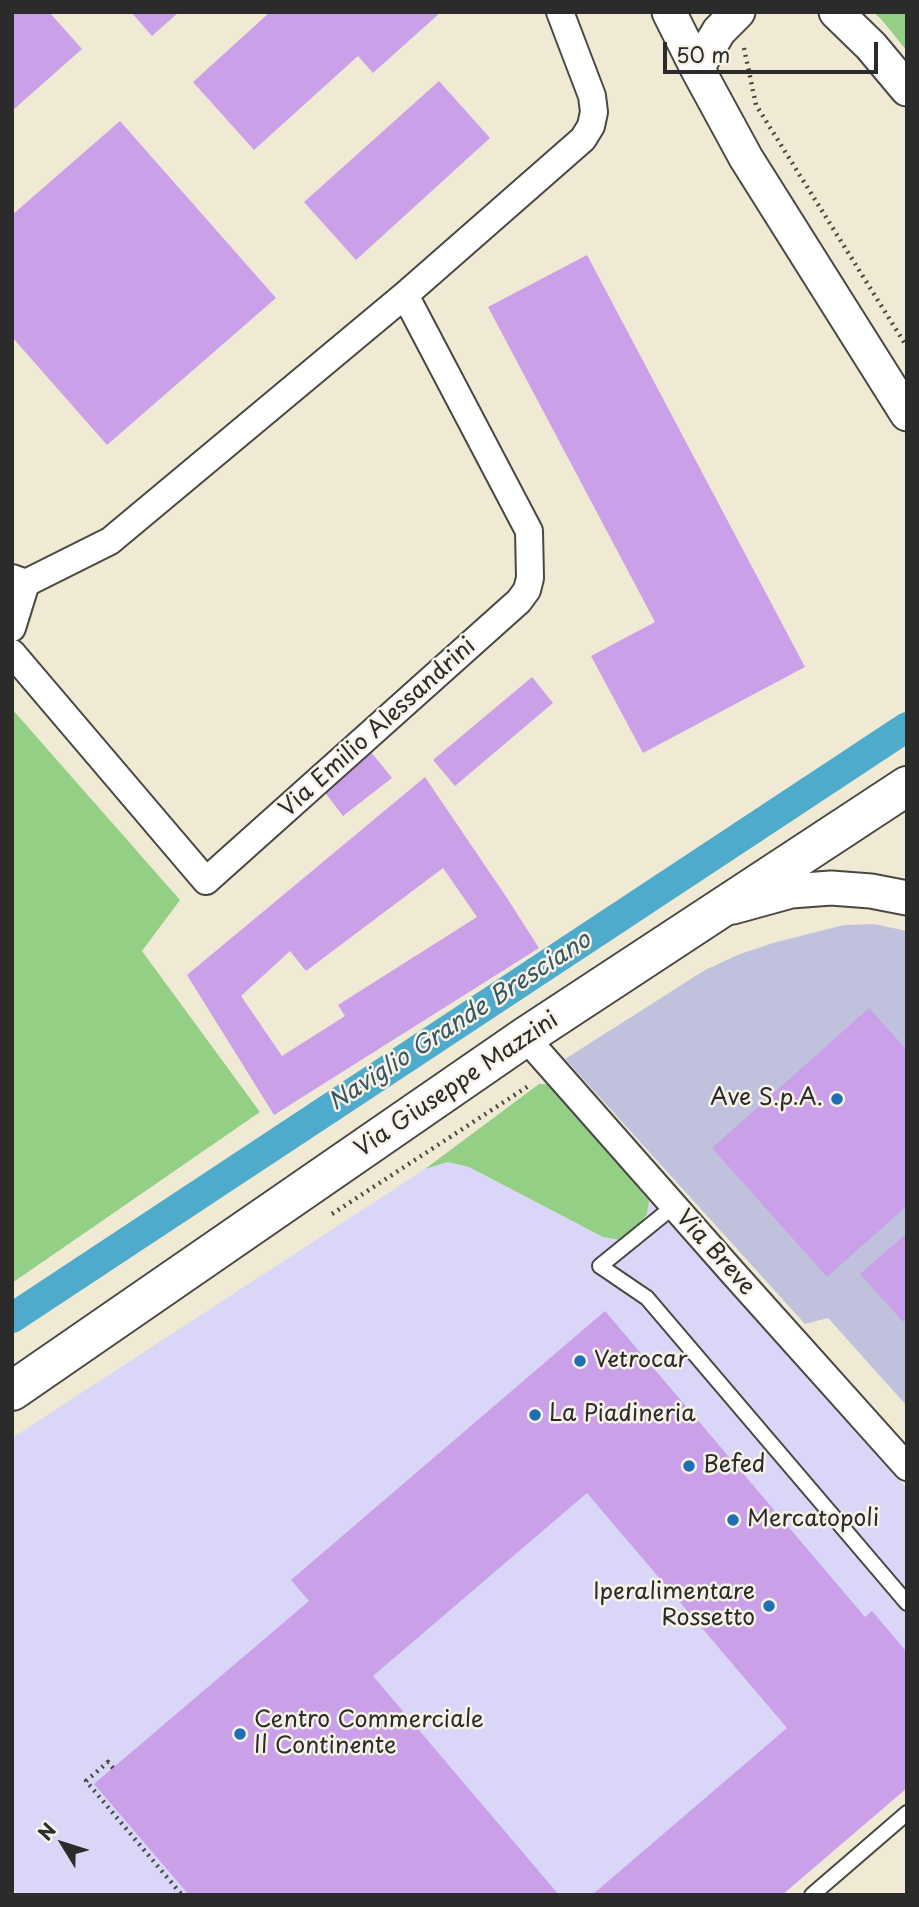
<!DOCTYPE html>
<style>
body{margin:0}
#map{position:relative;width:919px;height:1907px;overflow:hidden;background:#f0ead4;font-family:"Playpen Sans",sans-serif}
canvas{display:block}
.frame{position:absolute;inset:0;border:14px solid #2b2b2b;pointer-events:none}
.north{position:absolute;left:28px;top:1809px;width:70px;height:70px;-webkit-text-stroke:5px #f7f3e8;paint-order:stroke;rotate:308deg;font-size:19px;font-weight:700;line-height:28px;text-align:center;color:#2b2b2b}
.north::after{content:'';display:block;margin:auto;width:24px;height:32px;background:#2b2b2b;clip-path:polygon(50% 0,100% 100%,50% 72%,0 100%)}
.scale{position:absolute;left:663px;top:42px;width:215px;height:32px;box-sizing:border-box;border:4px solid #2b2b2b;border-top:0;padding-left:9px;font-size:21px;line-height:24px;white-space:nowrap;color:#2b2b2b;-webkit-text-stroke:5px #f7f3e8;paint-order:stroke}
</style>
<div id="map">
<canvas width="919" height="1907"></canvas>
<div class="frame"></div>
<div class="north">N</div>
<div class="scale">50 m</div>
</div>
<script>
const ctx = document.querySelector('canvas').getContext('2d');
ctx.lineJoin = 'round';
function fill(path, color) { ctx.fillStyle = color; ctx.fill(path, 'evenodd'); }
const poly = rows => new Path2D(rows.map(r => 'M' + r).join(''));
function trace(path, color, width, dash) { ctx.strokeStyle = color; ctx.lineWidth = width; ctx.lineCap = dash ? 'butt' : 'round'; ctx.setLineDash(dash || []); ctx.stroke(path); }
function drawText(font, color, halo, rows, align = 'center') {
  ctx.font = font + ' "Playpen Sans",sans-serif'; ctx.lineWidth = 5; ctx.setLineDash([]); ctx.textBaseline = 'middle'; ctx.strokeStyle = halo; ctx.fillStyle = color; for (const [text, x, y, turn = 0] of rows) {
    ctx.save(); ctx.translate(x, y); ctx.rotate((+turn || 0) * Math.PI / 180); ctx.textAlign = isNaN(turn) ? turn : align; if (halo) ctx.strokeText(text, 0, 0); ctx.fillText(text, 0, 0); ctx.restore();
  }
}
const built = poly([
 [448,1162,469,1167,603,1237,637,1227,647,1214,649,1201,907,1489,907,1788,782,1895,18,1895,12,1888,12,1438,425,1169]
]);
const industrial = poly([
 [874,924,907,931,907,1406,828,1318,805,1324,565,1059,705,970,740,954,773,943,844,925]
]);
const green = poly([
 [873,12,907,12,907,51,881,19],
 [12,709,180,900,142,951,260,1112,12,1283],
 [539,1084,551,1084,649,1201,647,1214,637,1227,621,1240,603,1237,469,1167,448,1162,425,1169]
]);
const canal = poly([
 [12,1318,907,727]
]);
const building = poly([
 [12,12,49,12,82,49,12,111],
 [131,12,179,12,152,36],
 [270,12,441,12,373,73,358,56,254,150,193,82],
 [439,81,490,138,356,260,304,202],
 [120,121,276,298,107,445,12,337,12,215],
 [587,255,805,667,643,753,591,656,655,622,488,307],
 [532,677,553,703,455,786,433,760],
 [371,752,392,778,343,816,323,790],
 [425,777,507,898,539,948,274,1115,187,975],
 [443,868,477,917,338,1005,345,1016,282,1056,241,996,290,951,306,971],
 [869,1008,907,1050,907,1206,827,1277,712,1148],
 [907,1233,907,1319,903,1322,860,1274],
 [605,1311,865,1617,872,1611,907,1652,907,1788,782,1895,592,1895,787,1728,587,1493,373,1676,559,1895,189,1895,94,1784,309,1601,291,1580]
]);
const path = poly([
 [744,48,756,105,907,347],
 [332,1214,530,1085],
 [113,1768,108,1762,86,1781,182,1895]
]);
const service = poly([
 [674,1206,600,1266,647,1298,907,1603],
 [812,1895,907,1813]
]);
const minor = poly([
 [12,578,26,583,110,541,405,295,583,139,591,126,594,112,592,96,560,12],
 [12,628,26,583],
 [12,653,206,881,519,601,527,590,530,578,529,531,405,295],
 [525,1037,734,1274,907,1467]
]);
const tertiary = poly([
 [669,12,697,68,746,158,907,414],
 [836,12,871,46,907,89],
 [697,68,719,31,738,12],
 [733,907,791,891,831,888,871,891,907,898]
]);
const secondary = poly([
 [12,1391,525,1037,907,786]
]);
const markers = [
 [837,1099,7,"#1f6fb2"],
 [580,1361,7,"#1f6fb2"],
 [535,1415,7,"#1f6fb2"],
 [689,1466,7,"#1f6fb2"],
 [733,1520,7,"#1f6fb2"],
 [769,1606,7,"#1f6fb2"],
 [240,1734,7,"#1f6fb2"]
];
const streetNames = [
 ["Via Emilio Alessandrini",378,728,-42],
 ["Via Giuseppe Mazzini",457,1085,-34],
 ["Via Breve",715,1253,48]
];
const poiNames = [
 ["Ave S.p.A.",823,1099,"right"],
 ["Vetrocar",594,1361],
 ["La Piadineria",549,1415],
 ["Befed",703,1466],
 ["Mercatopoli",747,1520],
 ["Iperalimentare",755,1593,"right"],
 ["Rossetto",755,1619,"right"],
 ["Centro Commerciale",254,1721],
 ["Il Continente",254,1747]
];
const waterNames = [
 ["Naviglio Grande Bresciano",460,1022,-33]
];
fill(built, '#dad6f7');
fill(industrial, '#c0c2dd');
fill(green, '#93d086');
trace(canal, '#4eabcc', 30);
fill(building, '#caa1e8');
trace(service, '#494844', 18);
trace(minor, '#494844', 30);
trace(tertiary, '#494844', 37);
trace(secondary, '#494844', 42);
trace(path, '#494844', 4.5, [2, 5]);
trace(service, '#fff', 14);
trace(minor, '#fff', 26);
trace(tertiary, '#fff', 33);
trace(secondary, '#fff', 38);
for (const [x, y, r, color] of markers) { const dot = new Path2D(); dot.arc(x, y, r, 0, 2 * Math.PI); ctx.fillStyle = color; ctx.fill(dot); trace(dot, '#f7f3e8', 2.5); }
drawText('23px', '#2b2b2b', '#f7f3e8', streetNames);
drawText('23px', '#2b2b2b', '#f7f3e8', poiNames, 'left');
drawText('italic 24px', '#375863', '#f7f3e8', waterNames);
</script>
